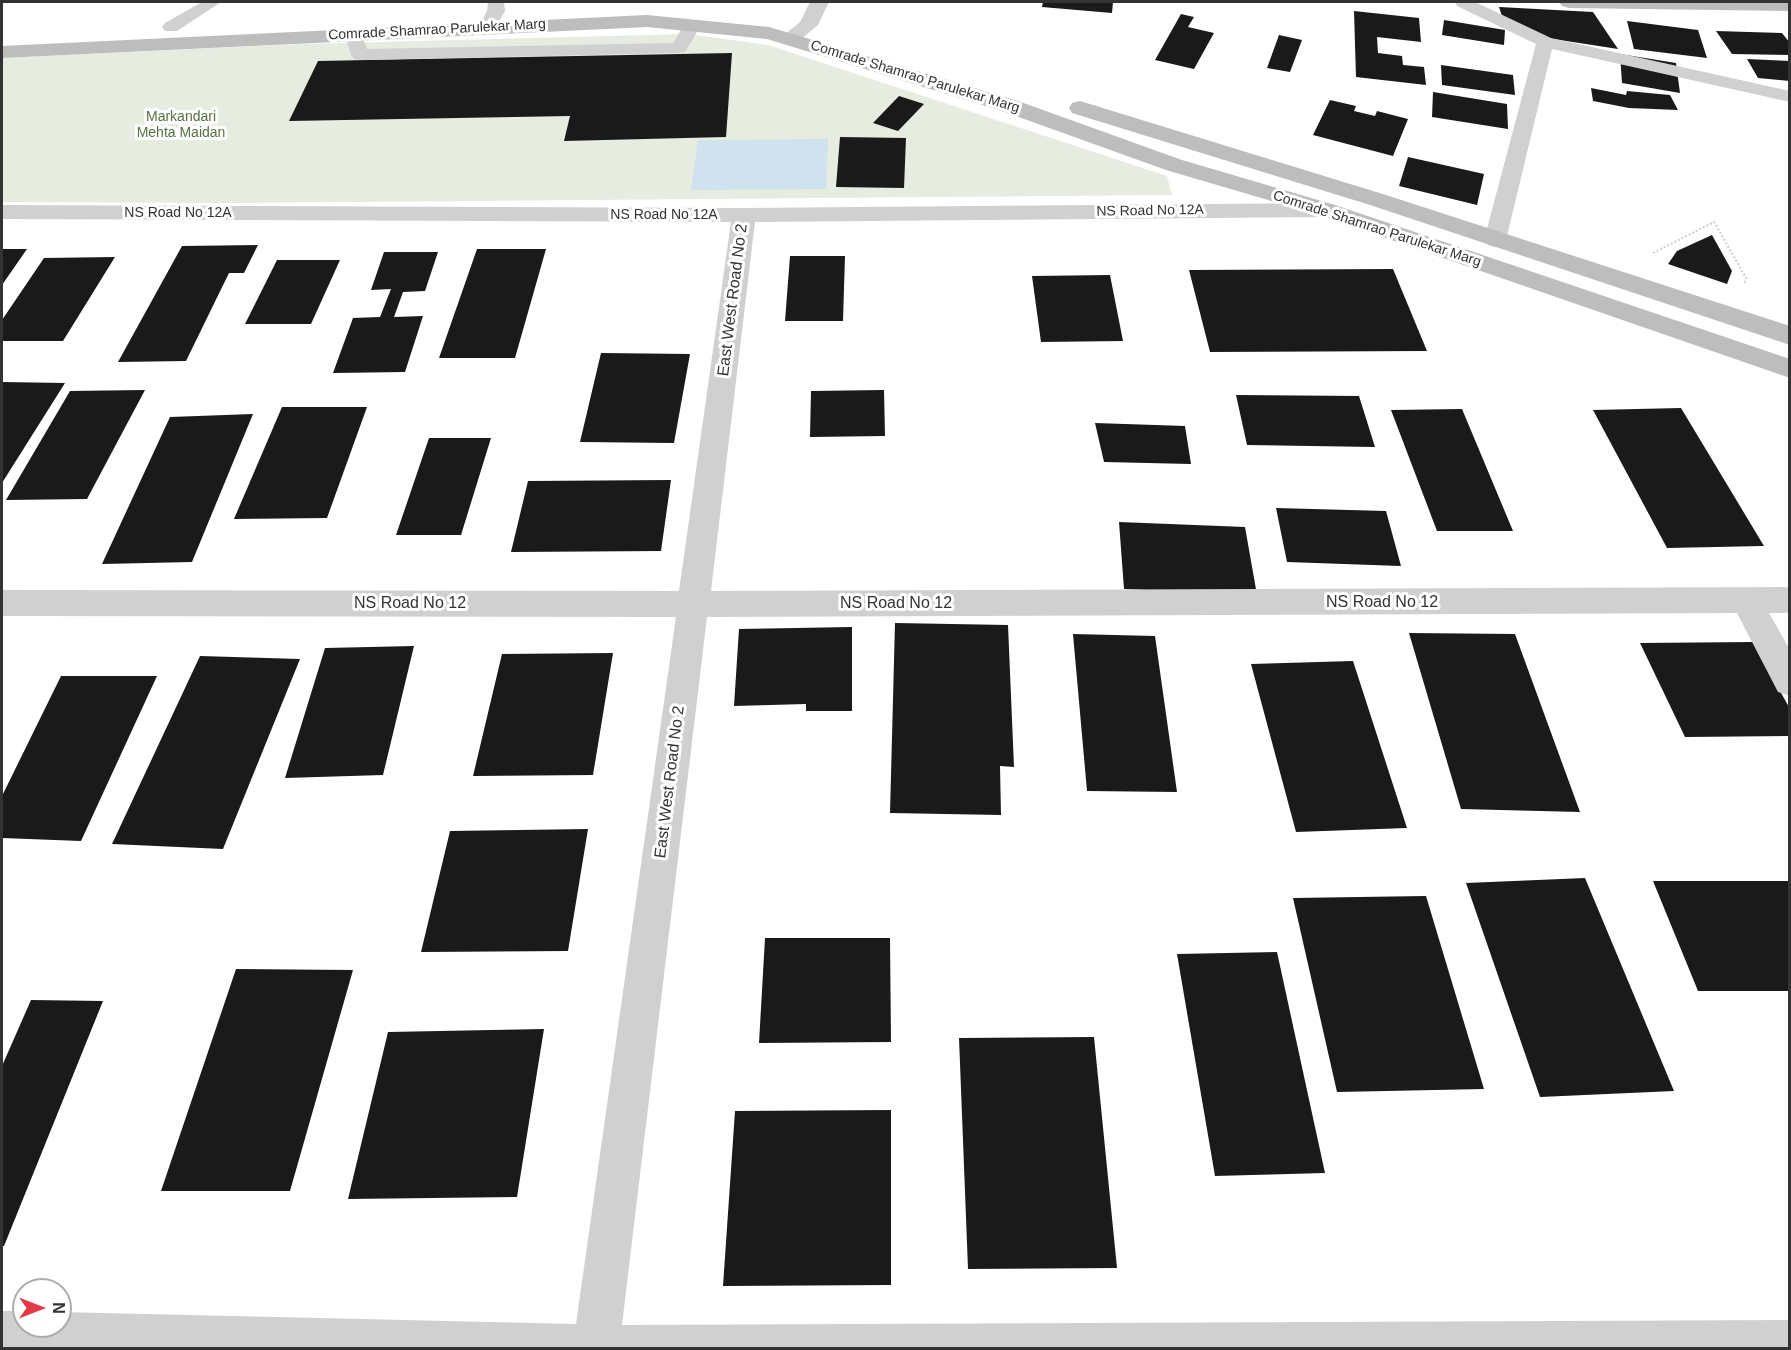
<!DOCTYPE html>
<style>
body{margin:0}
#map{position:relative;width:1791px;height:1350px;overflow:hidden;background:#fff;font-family:Helvetica,sans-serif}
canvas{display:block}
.frame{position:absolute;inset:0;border:3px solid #333;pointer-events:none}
.north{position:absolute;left:12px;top:1278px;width:60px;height:60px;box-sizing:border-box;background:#fff;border:2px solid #adadad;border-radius:50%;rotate:90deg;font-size:16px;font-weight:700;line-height:24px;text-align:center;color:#333}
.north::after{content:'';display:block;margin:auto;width:21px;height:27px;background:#e63946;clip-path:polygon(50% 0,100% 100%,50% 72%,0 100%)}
</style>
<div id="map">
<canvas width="1791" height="1350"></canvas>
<div class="frame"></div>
<div class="north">N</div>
</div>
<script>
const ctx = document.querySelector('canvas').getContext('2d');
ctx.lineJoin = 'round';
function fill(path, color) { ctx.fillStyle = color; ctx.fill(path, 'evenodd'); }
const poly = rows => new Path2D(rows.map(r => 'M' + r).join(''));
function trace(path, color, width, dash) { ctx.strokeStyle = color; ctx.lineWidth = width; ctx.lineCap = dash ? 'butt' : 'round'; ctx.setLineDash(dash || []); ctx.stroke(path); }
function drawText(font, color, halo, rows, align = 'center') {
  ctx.font = font + ' Helvetica,sans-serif'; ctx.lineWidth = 6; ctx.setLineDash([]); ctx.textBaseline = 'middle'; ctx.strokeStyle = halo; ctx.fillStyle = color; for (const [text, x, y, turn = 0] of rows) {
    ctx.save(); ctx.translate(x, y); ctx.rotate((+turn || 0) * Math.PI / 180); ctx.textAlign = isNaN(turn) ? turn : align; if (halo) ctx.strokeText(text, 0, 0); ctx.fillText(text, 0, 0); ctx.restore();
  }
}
const green = poly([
 [688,34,768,45,1167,176,1172,195,231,203,2,202,2,58,301,44]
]);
const water = poly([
 [828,139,826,189,691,190,698,140]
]);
const building = poly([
 [1043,2,1113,2,1112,13,1042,7],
 [1499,7,1593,12,1618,49,1547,38,1502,16],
 [1354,11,1419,18,1421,42,1377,37,1378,53,1402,56,1403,65,1424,67,1426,85,1356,77],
 [1181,14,1194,17,1188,27,1214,33,1194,69,1155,60],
 [1444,20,1505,30,1504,45,1442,35],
 [1627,21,1698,30,1707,58,1634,49],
 [1716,31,1782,33,1790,43,1790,55,1732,54],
 [1279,35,1302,40,1290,72,1267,68],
 [732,53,726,137,564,141,570,116,289,121,318,61],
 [1620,54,1676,63,1680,93,1622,83],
 [1747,59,1790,61,1790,81,1758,78],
 [1441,65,1513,75,1515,95,1442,85],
 [1591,88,1626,95,1627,91,1670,95,1678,110,1629,108,1593,101],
 [1433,92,1507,104,1508,129,1432,117],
 [899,96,924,104,898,131,873,123],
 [1330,100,1356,106,1354,111,1375,116,1377,111,1408,119,1393,156,1313,135],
 [840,137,906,138,904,188,836,187],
 [1408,157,1484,174,1477,205,1399,186],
 [1712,235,1732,271,1727,284,1668,264,1677,251],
 [258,245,244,273,229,273,186,361,118,362,182,246],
 [2,249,27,249,2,285],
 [477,249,546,249,515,358,439,358],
 [384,252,438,252,425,291,403,292,394,317,423,316,405,372,333,373,353,318,380,317,391,289,371,290],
 [790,256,845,256,843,321,785,321],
 [115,257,63,341,2,341,2,320,44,258],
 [277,260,340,260,311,324,245,324],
 [1393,269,1427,351,1210,352,1189,270],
 [1110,275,1123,341,1041,342,1032,276],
 [601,353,690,354,674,443,580,442],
 [2,382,65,383,2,483],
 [145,390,87,499,6,500,70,391],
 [884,390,885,436,810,437,811,391],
 [1236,395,1359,396,1375,447,1247,445],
 [282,407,367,407,327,518,234,519],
 [1681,408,1764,546,1667,548,1593,410],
 [1462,409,1513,531,1437,531,1391,410],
 [253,414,192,562,102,564,170,417],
 [1095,423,1185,426,1191,464,1104,462],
 [429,438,491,438,461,535,396,535],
 [671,480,661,551,511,552,528,481],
 [1276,508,1386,511,1401,566,1287,562],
 [1119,522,1245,527,1257,595,1124,589],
 [895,623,1008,625,1014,767,1000,766,1001,815,890,813],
 [852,627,852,711,806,711,806,704,734,706,739,629],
 [1409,633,1515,634,1580,812,1461,809],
 [1073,634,1155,636,1177,792,1087,791],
 [1753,642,1790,709,1790,736,1685,737,1640,643],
 [414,646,383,775,285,778,325,648],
 [613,653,593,775,473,776,502,654],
 [200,656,300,659,223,849,112,844],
 [1353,661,1407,828,1296,832,1251,664],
 [61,676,157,676,81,841,2,838,2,796],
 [588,829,568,951,421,952,450,831],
 [1585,878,1674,1091,1540,1097,1466,883],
 [1653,881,1790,881,1790,991,1698,991],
 [1426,896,1484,1089,1337,1092,1293,898],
 [765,938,890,938,891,1042,759,1043],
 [1277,952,1325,1173,1215,1176,1177,954],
 [236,969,353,970,290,1191,161,1191],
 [31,1000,103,1001,4,1246,2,1246,2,1066],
 [544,1029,517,1197,348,1199,388,1032],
 [1094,1037,1117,1268,968,1269,959,1038],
 [891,1110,891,1285,723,1286,735,1111]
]);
const path = poly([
 [1653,253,1714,222,1746,278,1744,284]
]);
const lane = poly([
 [202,2,221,2,177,31,165,31,162,27,165,23,202,2],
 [488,2,504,2,505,11,493,32,487,33,481,32,478,28,487,11,488,2],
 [1455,2,1475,2,1551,38,1790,91,1790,102,1552,49,1506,240,1502,245,1495,247,1488,245,1484,240,1536,44,1457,6,1455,2],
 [692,20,698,21,701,25,685,52,679,53,360,60,354,59,351,55,345,34,348,30,354,29,360,30,367,49,673,43,686,21,692,20]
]);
const street = poly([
 [810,2,829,2,818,25,796,43,782,43,779,39,800,22,810,2],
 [1327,203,1335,205,1339,210,1335,215,1327,217,755,222,711,591,1790,587,1790,613,1769,613,1790,650,1790,696,1778,692,1737,613,707,617,622,1325,1790,1320,1790,1348,2,1348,2,1311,24,1311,24,1326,60,1326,60,1312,576,1324,676,617,2,616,2,590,679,591,731,222,2,219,2,205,744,208,1327,203]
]);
const secondary = poly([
 [1559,2,1790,2,1790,11,1569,8,1562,6,1559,2],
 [647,15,769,27,1018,101,1182,160,1335,205,1790,359,1790,378,1319,215,1166,170,1002,111,767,39,647,27,2,58,2,46,647,15],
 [1080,101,1386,195,1790,326,1790,345,1370,205,1072,113,1069,108,1072,103,1080,101]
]);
const farStreetnames = [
 ["Comrade Shamrao Parulekar Marg",437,30,-3],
 ["Comrade Shamrao Parulekar Marg",915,77,17],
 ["NS Road No 12A",1150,211,-1],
 ["NS Road No 12A",178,213],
 ["NS Road No 12A",664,215],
 ["Comrade Shamrao Parulekar Marg",1377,229,18]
];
const farParknames = [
 ["Markandari",181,117],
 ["Mehta Maidan",181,133]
];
const streetNames = [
 ["East West Road No 2",733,300,-83],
 ["NS Road No 12",1382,603],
 ["NS Road No 12",410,604],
 ["NS Road No 12",896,604],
 ["East West Road No 2",670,782,-83]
];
fill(green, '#e6ecdf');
fill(water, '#cfe2ee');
fill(building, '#1a1a1a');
trace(path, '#cdcdcd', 2, [2, 2]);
fill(lane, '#d0d0d0');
fill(street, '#d0d0d0');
fill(secondary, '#bdbdbd');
drawText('14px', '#333', '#fff', farStreetnames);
drawText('14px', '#56703f', '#fff', farParknames);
drawText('16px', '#333', '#fff', streetNames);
</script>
